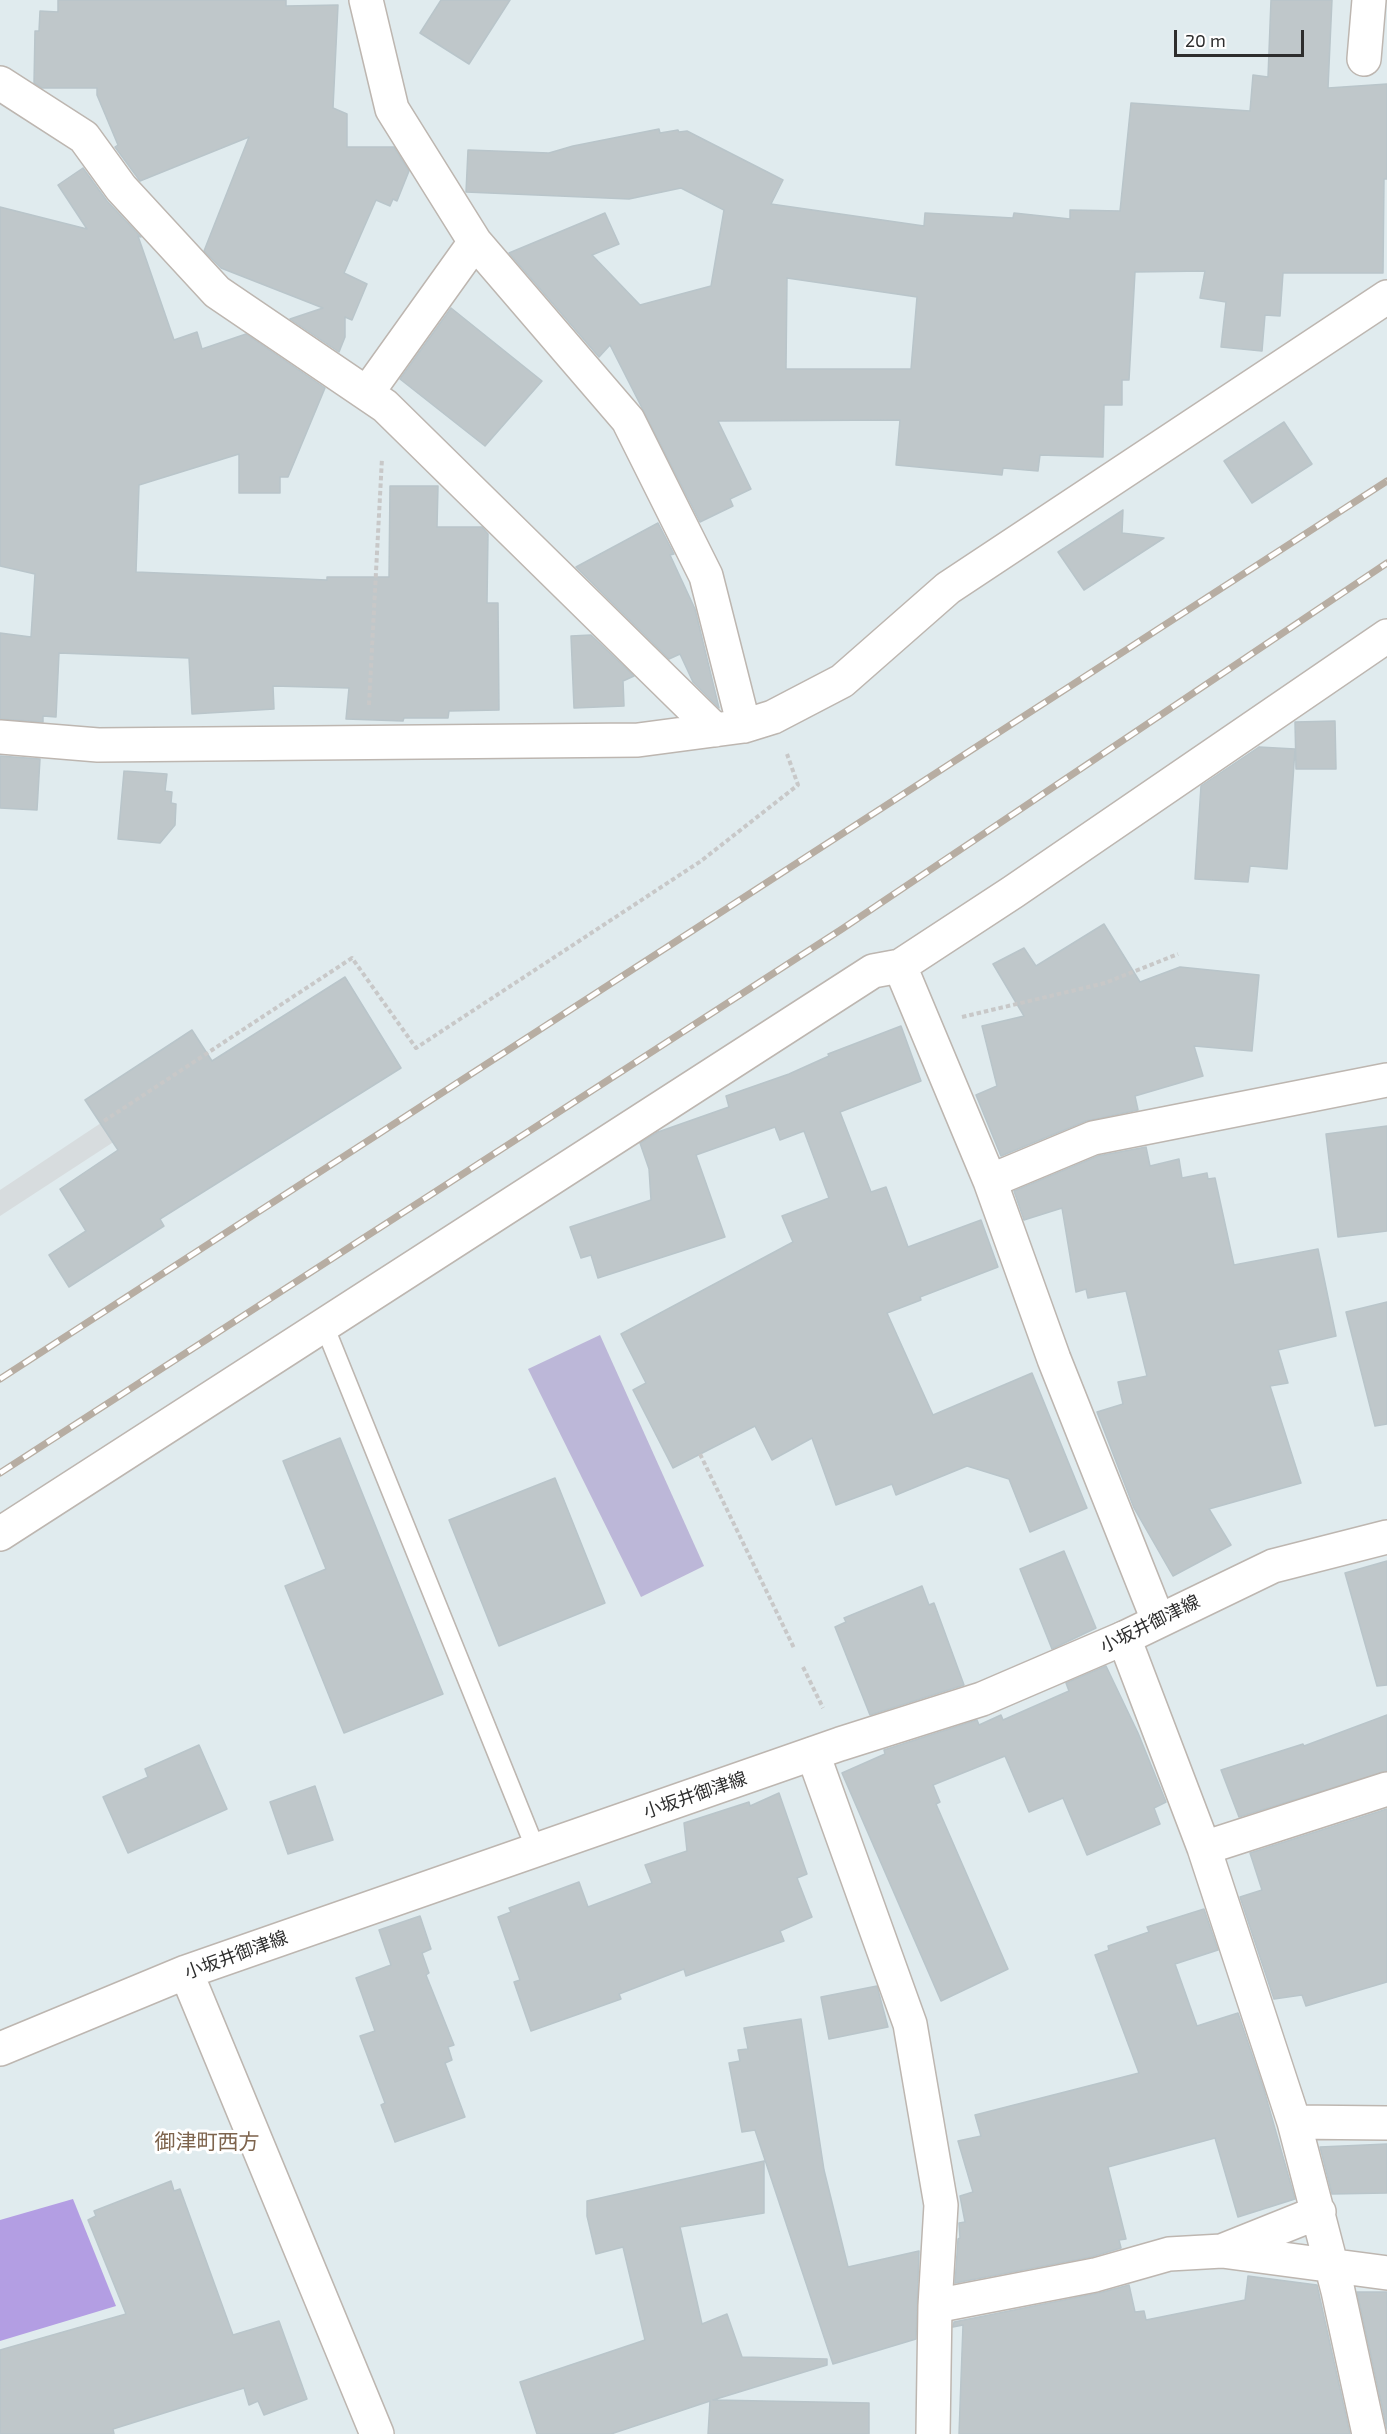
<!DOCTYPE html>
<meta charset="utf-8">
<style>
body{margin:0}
#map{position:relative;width:1387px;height:2434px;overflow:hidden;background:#e0ebee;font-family:"Exo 2",sans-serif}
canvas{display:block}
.scale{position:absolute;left:1174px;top:30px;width:130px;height:27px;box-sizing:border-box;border:3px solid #2d2d2d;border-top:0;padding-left:8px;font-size:18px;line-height:21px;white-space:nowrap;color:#2d2d2d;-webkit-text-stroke:4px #fff;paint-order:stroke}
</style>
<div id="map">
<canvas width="1387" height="2434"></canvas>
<div class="scale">20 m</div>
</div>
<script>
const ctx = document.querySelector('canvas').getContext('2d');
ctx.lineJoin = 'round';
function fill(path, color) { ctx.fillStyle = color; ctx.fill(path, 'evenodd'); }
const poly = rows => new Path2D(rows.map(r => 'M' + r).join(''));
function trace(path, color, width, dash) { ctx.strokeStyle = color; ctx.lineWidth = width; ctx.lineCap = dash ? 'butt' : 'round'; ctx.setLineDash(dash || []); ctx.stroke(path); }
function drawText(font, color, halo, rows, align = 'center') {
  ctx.font = font + ' "Exo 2","Noto Sans JP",sans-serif'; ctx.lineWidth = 6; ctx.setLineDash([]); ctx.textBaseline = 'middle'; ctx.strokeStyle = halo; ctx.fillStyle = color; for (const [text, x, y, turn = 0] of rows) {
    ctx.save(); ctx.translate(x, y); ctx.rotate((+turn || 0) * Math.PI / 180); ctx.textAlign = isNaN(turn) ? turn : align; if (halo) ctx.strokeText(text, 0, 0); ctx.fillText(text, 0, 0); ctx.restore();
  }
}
const green = poly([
 [73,2199,116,2306,0,2341,0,2220]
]);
const cemetery = poly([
 [600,1335,704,1566,641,1597,528,1369]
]);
const plaza = poly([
 [104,1121,115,1141,0,1216,0,1190]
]);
const building = poly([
 [58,0,286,0,286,6,338,5,333,108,347,114,347,147,394,147,409,171,397,201,393,199,390,206,376,200,344,273,367,284,352,320,345,317,345,337,339,352,290,319,323,308,221,268,204,251,249,137,140,181,115,147,118,145,97,95,97,88,42,88,34,83,35,31,39,31,40,11,58,12,58,0],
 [441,0,510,0,469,64,420,33,441,0],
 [1271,0,1332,0,1328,88,1387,84,1387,179,1384,179,1383,273,1283,273,1280,316,1265,315,1262,351,1221,347,1226,302,1200,298,1205,271,1135,272,1129,380,1122,380,1122,405,1104,405,1103,457,1040,455,1038,471,1003,468,1002,475,896,465,900,420,718,421,751,489,730,499,733,506,700,522,610,345,599,357,509,253,605,213,619,244,592,255,640,305,711,286,724,210,681,188,629,199,466,192,468,150,549,153,573,146,659,129,660,133,678,130,679,132,687,131,783,180,771,204,924,226,925,213,1013,218,1014,213,1070,219,1070,210,1120,211,1131,103,1250,111,1253,75,1268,77,1271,0],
 [787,278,917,297,911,369,786,369,787,278],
 [83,168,107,201,141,237,138,236,174,340,197,332,202,349,246,334,325,388,288,477,280,477,280,493,239,493,239,454,139,485,136,572,327,580,327,577,389,577,390,486,438,486,437,527,482,527,488,534,487,603,498,603,499,710,449,711,448,718,404,718,403,721,346,719,349,688,273,686,274,709,192,714,189,658,59,653,56,717,43,716,43,722,0,719,0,633,31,637,35,574,0,566,0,207,87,229,58,185,83,168],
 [451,308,542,381,485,446,400,379,451,308],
 [1284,422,1312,464,1252,503,1224,461,1284,422],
 [1123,510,1122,533,1164,538,1084,590,1058,552,1123,510],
 [658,523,674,554,670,555,695,609,719,708,693,682,680,654,669,659,576,567,658,523],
 [591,635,634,676,623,681,624,706,574,708,571,636,591,635],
 [1335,721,1336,769,1296,769,1295,722,1335,721],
 [1259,747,1295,749,1287,869,1250,866,1248,882,1195,879,1201,786,1259,747],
 [0,756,40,759,37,810,0,808,0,756],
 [124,771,167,774,165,791,172,792,171,803,176,804,175,825,160,843,118,839,124,771],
 [1104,924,1140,982,1180,967,1259,975,1252,1051,1194,1046,1203,1076,1135,1096,1138,1110,1086,1121,1001,1156,976,1095,997,1086,982,1026,1024,1016,993,964,1024,948,1036,966,1104,924],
 [345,977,401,1068,160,1219,164,1226,69,1287,49,1255,86,1231,60,1189,118,1150,85,1100,192,1030,212,1061,345,977],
 [901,1026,921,1081,840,1112,871,1192,886,1187,908,1247,981,1220,998,1267,920,1297,921,1300,887,1313,933,1415,1032,1373,1087,1508,1030,1532,1009,1479,967,1466,896,1495,892,1484,836,1505,812,1438,772,1460,755,1426,673,1468,633,1390,646,1383,621,1334,793,1242,782,1216,829,1198,804,1131,780,1140,775,1127,696,1155,725,1237,598,1278,591,1255,581,1258,570,1227,651,1200,649,1169,640,1143,658,1132,729,1107,726,1096,789,1074,829,1056,828,1054,901,1026],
 [1387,1126,1387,1231,1338,1237,1326,1134,1387,1126],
 [1146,1147,1150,1166,1179,1159,1182,1178,1207,1173,1208,1179,1215,1178,1234,1265,1318,1249,1336,1336,1278,1350,1288,1383,1270,1386,1301,1483,1209,1509,1231,1545,1173,1576,1134,1508,1097,1412,1123,1404,1118,1382,1147,1376,1126,1291,1088,1298,1086,1289,1076,1292,1062,1208,1024,1220,1014,1191,1098,1156,1146,1147],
 [1387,1302,1387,1424,1375,1426,1346,1312,1387,1302],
 [340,1438,443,1694,344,1733,285,1586,326,1569,283,1461,340,1438],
 [555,1478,605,1603,499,1646,449,1520,555,1478],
 [1064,1551,1096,1628,1052,1649,1020,1569,1064,1551],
 [1387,1561,1387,1685,1377,1686,1345,1573,1387,1561],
 [922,1586,929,1605,934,1603,964,1685,870,1715,835,1627,846,1622,844,1618,922,1586],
 [1106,1666,1138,1733,1166,1802,1154,1808,1160,1824,1087,1855,1063,1798,1029,1812,1005,1756,933,1785,940,1802,936,1804,1008,1969,941,2001,842,1773,885,1754,884,1750,977,1720,979,1725,1001,1715,1003,1720,1069,1691,1066,1683,1106,1666],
 [1387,1715,1387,1771,1239,1817,1221,1770,1303,1744,1304,1746,1387,1715],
 [199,1745,227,1809,128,1853,103,1797,148,1777,145,1769,199,1745],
 [315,1786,333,1840,288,1854,270,1802,315,1786],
 [779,1793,807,1874,797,1878,812,1917,780,1931,784,1941,686,1976,684,1969,619,1994,621,1999,531,2031,514,1982,520,1980,498,1917,511,1912,509,1908,579,1882,588,1907,652,1883,645,1865,687,1851,684,1823,749,1802,750,1806,779,1793],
 [1387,1809,1387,1982,1306,2006,1302,1995,1274,1999,1240,1897,1262,1890,1250,1853,1387,1809],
 [1204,1909,1218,1950,1175,1964,1197,2026,1238,2013,1264,2090,1295,2199,1238,2217,1215,2138,1108,2167,1126,2239,1119,2240,1121,2248,1091,2257,955,2283,958,2239,960,2238,959,2223,965,2222,960,2196,973,2192,958,2141,981,2136,975,2115,1139,2073,1095,1955,1109,1950,1108,1946,1149,1932,1147,1927,1204,1909],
 [420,1916,431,1949,422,1953,429,1973,426,1975,454,2045,448,2047,452,2060,445,2063,465,2117,395,2142,381,2105,385,2103,360,2036,375,2031,356,1978,391,1965,379,1930,420,1916],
 [877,1986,888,2027,829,2039,821,1997,877,1986],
 [801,2019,824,2170,848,2267,919,2251,916,2339,833,2364,755,2130,742,2132,729,2063,740,2061,738,2050,748,2049,744,2028,801,2019],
 [1387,2144,1387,2193,1332,2194,1320,2147,1387,2144],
 [764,2161,764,2213,680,2227,702,2324,727,2314,742,2357,827,2359,827,2365,713,2400,869,2403,869,2434,708,2434,710,2401,611,2434,537,2434,520,2382,645,2340,623,2247,596,2254,587,2216,587,2201,764,2161],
 [171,2181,174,2191,180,2189,233,2335,279,2321,307,2399,264,2415,258,2401,249,2405,244,2388,113,2429,114,2434,0,2434,0,2350,126,2314,88,2220,96,2216,94,2211,171,2181],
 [1248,2276,1317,2285,1350,2434,959,2434,963,2325,953,2327,954,2322,1099,2293,1129,2285,1135,2312,1144,2311,1146,2320,1245,2300,1248,2276],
 [1357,2292,1387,2292,1387,2429,1357,2292]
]);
const path = poly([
 [369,705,382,458],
 [962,1017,1105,983,1178,954],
 [104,1121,352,958,416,1048,701,861,798,785,787,754],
 [700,1454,794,1648],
 [803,1667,823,1708]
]);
const lane = poly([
 [324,1325,536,1850]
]);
const street = poly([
 [366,0,392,109,475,242,628,420,706,576,744,726],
 [1364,59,1369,0],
 [0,83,84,137,121,188,217,292,385,406,715,730],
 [367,393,475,242],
 [0,737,98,745,638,740,744,726,773,717,842,681,948,588,1387,297],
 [900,966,990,1181,1054,1359,1158,1620],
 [990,1181,1093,1138,1387,1080],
 [0,1534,873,971,900,966,1013,892,1387,636],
 [1124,1638,1204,1848,1294,2122,1338,2291,1369,2434],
 [813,1754,910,2024,941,2205,935,2306,933,2434],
 [1204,1848,1387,1789],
 [1294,2122,1387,2123],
 [1224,2250,1319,2212],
 [935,2306,1095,2275,1169,2254,1222,2251,1387,2273]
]);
const secondary = poly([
 [186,1972,377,2434],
 [0,2049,186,1972,840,1744,982,1699,1124,1638,1273,1566,1387,1537]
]);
const rail = poly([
 [0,1379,1387,481],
 [0,1473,842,929,1387,563]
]);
const streetNames = [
 ["小坂井御津線",1150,1624,-26],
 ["小坂井御津線",695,1795,-19],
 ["小坂井御津線",236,1955,-20]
];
const quarterNames = [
 ["御津町西方",207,2142]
];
fill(green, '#b39ee3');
fill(cemetery, '#bcb7d8');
fill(plaza, '#d7dcde');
fill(building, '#bfc7ca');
trace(building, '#b9c5ca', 1.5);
trace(lane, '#bdb6b0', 21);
trace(street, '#bdb6b0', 36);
trace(secondary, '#bdb6b0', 36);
trace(path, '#c8c8c8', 4, [4.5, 3]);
trace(lane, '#fff', 18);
trace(street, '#fff', 33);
trace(secondary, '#fff', 33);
trace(rail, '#b7ada2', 7);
trace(rail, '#fff', 4.5, [14]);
drawText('18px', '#2d2d2d', '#fff', streetNames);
drawText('21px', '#7e644d', '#fff', quarterNames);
</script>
